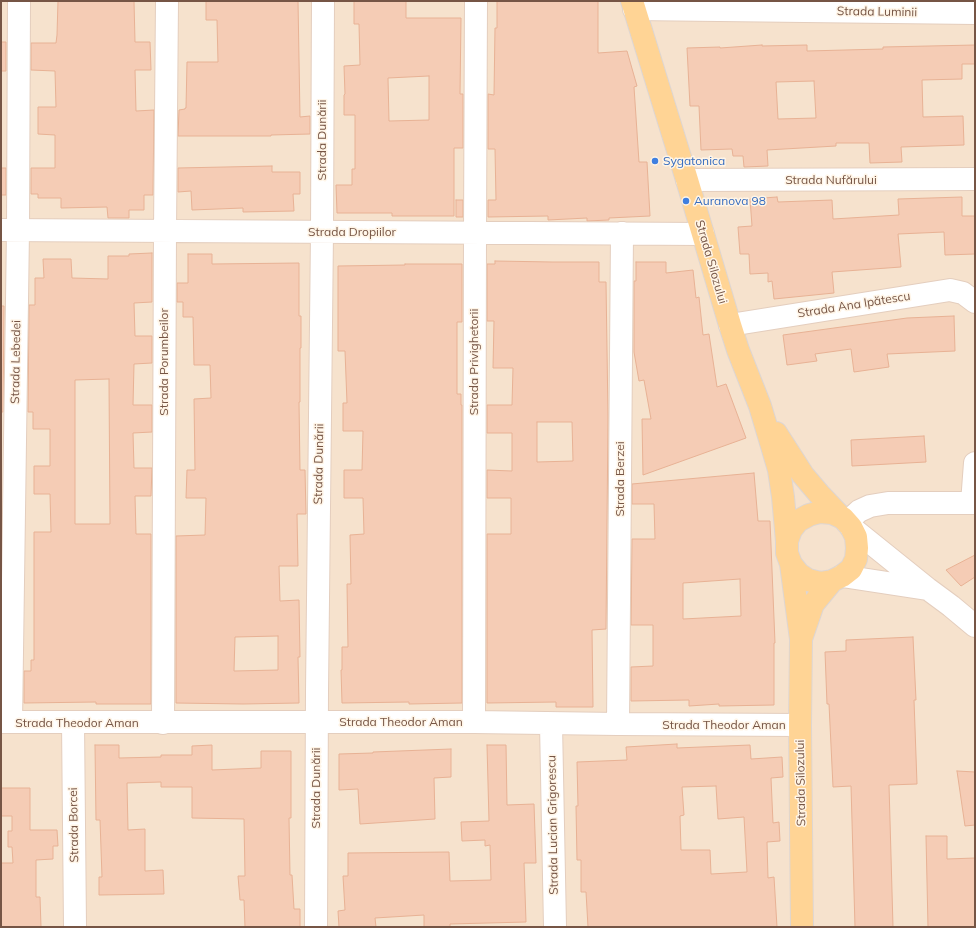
<!DOCTYPE html>
<meta charset="utf-8">
<style>
body{margin:0}
#map{position:relative;width:976px;height:928px;overflow:hidden;background:#fef1df;font-family:Mulish,sans-serif}
canvas{display:block}
.frame{position:absolute;inset:0;border:2px solid #765545;pointer-events:none}
</style>
<div id="map">
<canvas width="976" height="928"></canvas>
<div class="frame"></div>
</div>
<script>
const ctx = document.querySelector('canvas').getContext('2d');
ctx.lineJoin = 'round';
function fill(path, color) { ctx.fillStyle = color; ctx.fill(path, 'evenodd'); }
const poly = rows => new Path2D(rows.map(r => 'M' + r).join(''));
function trace(path, color, width, dash) { ctx.strokeStyle = color; ctx.lineWidth = width; ctx.lineCap = dash ? 'butt' : 'round'; ctx.setLineDash(dash || []); ctx.stroke(path); }
function drawText(font, color, halo, rows, align = 'center') {
  ctx.font = font + ' Mulish,sans-serif'; ctx.lineWidth = 3; ctx.setLineDash([]); ctx.textBaseline = 'middle'; ctx.strokeStyle = halo; ctx.fillStyle = color; for (const [text, x, y, turn = 0] of rows) {
    ctx.save(); ctx.translate(x, y); ctx.rotate((+turn || 0) * Math.PI / 180); ctx.textAlign = isNaN(turn) ? turn : align; if (halo) ctx.strokeText(text, 0, 0); ctx.fillText(text, 0, 0); ctx.restore();
  }
}
const residential = poly([
 [1,1,975,1,975,927,1,927]
]);
const building = poly([
 [58,1,134,1,135,42,150,42,151,70,135,70,136,111,154,110,153,195,144,195,144,210,129,210,129,218,108,218,107,207,61,208,61,198,38,198,38,194,31,194,31,168,55,168,55,135,38,134,38,107,56,107,55,71,31,70,31,43,56,43,57,35,58,1],
 [206,1,298,1,300,117,310,116,310,134,271,135,271,136,178,136,179,110,185,109,185,108,186,108,187,62,218,62,217,20,206,20,206,1],
 [354,1,406,1,406,18,461,18,460,94,463,94,463,148,454,148,454,216,392,216,392,213,337,213,336,185,352,185,352,169,355,169,355,115,344,115,344,95,345,94,344,66,360,65,359,24,354,24,354,1],
 [429,76,429,120,389,121,388,78,429,76],
 [497,1,598,1,598,53,627,51,637,86,634,87,639,162,647,162,650,216,609,218,609,220,587,221,587,218,548,220,548,216,488,217,488,200,496,200,495,149,488,149,488,94,494,95,495,28,497,28,497,1],
 [1,42,6,42,6,71,1,71,1,42],
 [762,45,762,46,807,45,807,51,883,49,883,47,975,45,975,64,962,64,962,79,922,80,923,117,963,116,964,145,901,147,902,162,870,163,869,143,836,143,836,146,767,150,768,166,745,167,744,167,743,156,733,156,732,149,701,150,699,106,690,106,687,48,720,47,720,48,762,45],
 [814,81,816,118,778,119,776,82,814,81],
 [272,166,272,172,300,172,300,194,293,194,294,211,243,212,243,208,192,210,191,191,178,192,178,168,272,166],
 [1,168,6,168,6,195,1,195,1,168],
 [777,197,778,202,832,200,833,219,899,215,898,199,962,197,962,216,975,216,975,254,945,255,944,232,898,234,901,267,832,272,834,293,774,299,772,281,768,282,768,273,750,274,749,254,740,254,738,227,752,226,750,199,777,197],
 [456,200,463,200,463,217,456,217,456,200],
 [152,253,152,302,134,303,135,336,152,336,152,363,134,364,133,405,152,405,152,432,133,433,134,468,152,468,151,496,135,496,136,534,151,534,151,704,96,704,96,702,24,703,24,671,31,671,31,660,34,660,34,532,51,532,50,494,34,494,34,466,50,466,50,429,33,429,33,412,28,412,29,305,35,305,35,278,44,278,43,259,71,259,72,278,108,279,108,256,129,256,129,254,152,253],
 [109,379,110,524,75,524,75,380,109,379],
 [188,254,212,254,212,264,299,263,299,316,301,316,301,348,300,348,300,402,299,402,300,470,305,470,306,514,297,514,298,566,279,566,280,601,299,600,300,657,298,657,299,703,243,704,176,703,176,536,205,535,206,498,186,498,187,470,195,470,194,399,211,398,210,365,194,365,193,317,183,317,183,302,177,302,177,283,188,283,188,254],
 [278,636,278,670,234,671,235,637,278,636],
 [495,261,552,262,599,262,599,282,606,282,608,417,606,629,592,630,593,707,556,707,556,702,487,703,487,534,511,534,511,498,487,498,487,470,512,471,512,433,487,433,487,405,512,405,513,368,493,368,494,321,487,321,487,264,495,264,495,261],
 [537,422,572,422,573,461,537,462,537,422],
 [636,262,666,262,666,273,693,270,696,298,699,297,703,335,709,334,717,387,726,384,746,438,643,475,642,419,651,419,644,380,639,381,634,352,634,281,636,281,636,262],
 [405,264,462,264,462,322,457,322,457,394,461,394,461,405,462,405,462,703,409,704,409,702,342,703,341,670,342,670,342,647,348,647,347,584,351,584,350,535,364,534,363,498,344,498,344,470,362,470,363,431,343,431,343,403,347,403,345,351,338,351,338,266,405,265,405,264],
 [1,306,4,306,3,412,1,412,1,306],
 [954,316,955,351,887,354,889,367,854,372,851,349,815,354,817,361,787,365,783,335,907,318,954,316],
 [924,436,926,462,852,466,851,440,924,436],
 [754,473,758,521,770,521,775,643,774,643,774,705,719,706,719,704,689,706,689,700,631,701,631,667,653,666,653,625,631,625,632,539,655,539,654,504,632,504,632,484,754,473],
 [740,579,741,616,683,619,683,583,740,579],
 [975,555,975,577,961,586,946,570,975,555],
 [913,637,916,700,914,700,917,784,889,785,893,927,855,927,851,786,833,787,829,704,827,704,825,652,846,651,846,640,913,637],
 [677,744,677,748,750,745,751,759,782,757,783,777,771,778,773,823,779,822,780,841,767,842,768,878,774,877,777,927,588,927,586,892,581,892,581,860,577,860,576,806,578,806,577,762,627,760,626,747,677,744],
 [716,786,718,819,744,817,747,872,711,874,710,850,681,850,680,816,684,815,682,787,716,786],
 [95,745,119,745,119,758,161,757,161,755,192,755,192,746,212,745,212,770,261,768,261,751,291,751,291,818,289,818,290,875,292,875,294,909,300,909,300,927,245,927,244,900,240,900,238,876,245,876,244,819,192,818,192,787,161,787,161,782,127,783,128,830,145,829,145,871,163,870,164,894,99,895,99,877,102,877,100,820,96,820,95,745],
 [487,745,506,745,507,805,534,804,536,863,524,863,526,922,450,924,450,927,424,927,424,915,375,918,376,927,339,927,338,911,345,910,343,876,348,876,348,853,449,852,450,881,491,880,490,845,485,846,485,840,462,841,461,822,489,821,487,745],
 [451,749,451,777,434,778,435,819,360,824,358,789,339,790,339,754,373,753,373,752,451,749],
 [957,771,975,772,975,825,965,826,957,771],
 [1,788,30,788,30,830,57,830,58,846,53,846,53,859,36,860,36,897,40,897,41,927,1,927,1,863,13,863,12,847,8,847,8,831,12,831,12,816,1,816,1,788],
 [926,836,947,836,947,859,975,858,975,927,928,927,926,836]
]);
const minor = poly([
 [634,9,975,13],
 [687,180,975,179],
 [1,230,703,234],
 [730,325,950,290,963,293,975,302],
 [972,503,975,463],
 [847,522,859,511,870,506,888,503,975,503],
 [851,527,928,589,951,606,975,626],
 [842,576,927,589],
 [1,722,474,722,618,724,800,725],
 [11,722,18,230,19,1],
 [73,722,75,927],
 [474,722,475,232,476,1],
 [163,723,165,231,167,1],
 [551,724,555,927],
 [618,724,622,233],
 [316,927,317,691,322,232,323,1]
]);
const major = poly([
 [632,1,687,180,730,325,738,350,760,406,772,446,779,470,783,497,787,541],
 [776,433,803,475,820,495,842,518],
 [791,564,799,574,808,580,820,583,832,581,842,576,851,569,856,559,857,548,856,537,851,527,843,518,832,513,820,512,809,515,798,521,791,530,787,541,787,553,791,564,801,639,800,725,802,927],
 [802,636,813,604,832,581]
]);
const markers = [
 [655,161,4,"#3f7fe0"],
 [686,201,4,"#3f7fe0"]
];
const streetNames = [
 ["Strada Luminii",877,12,1],
 ["Strada Dunării",322,140,-90],
 ["Strada Nufărului",831,180],
 ["Strada Dropiilor",352,232],
 ["Strada Silozului",711,262,74],
 ["Strada Ana Ipătescu",854,305,-9],
 ["Strada Lebedei",16,362,-89],
 ["Strada Porumbeilor",164,362,-90],
 ["Strada Privighetorii",474,362,-90],
 ["Strada Dunării",319,464,-89],
 ["Strada Berzei",620,479,-90],
 ["Strada Theodor Aman",401,722],
 ["Strada Theodor Aman",77,723],
 ["Strada Theodor Aman",724,725],
 ["Strada Silozului",801,783,-91],
 ["Strada Dunării",316,788,-90],
 ["Strada Borcei",74,825,-91],
 ["Strada Lucian Grigorescu",553,825,-91]
];
const shopNames = [
 ["Sygatonica",663,161],
 ["Auranova 98",694,201]
];
fill(residential, '#f6e2cd');
fill(building, '#f5ccb5');
trace(building, '#e8b295', 1);
trace(minor, '#e4cebe', 24);
trace(major, '#ded6d2', 24);
trace(minor, '#fff', 22);
trace(major, '#ffd495', 22);
for (const [x, y, r, color] of markers) { const dot = new Path2D(); dot.arc(x, y, r, 0, 2 * Math.PI); ctx.fillStyle = color; ctx.fill(dot); trace(dot, '#fff5e7', 1.5); }
drawText('12px', '#765545', '#fff5e7', streetNames);
drawText('12px', '#366cbe', '#fff5e7', shopNames, 'left');
</script>
